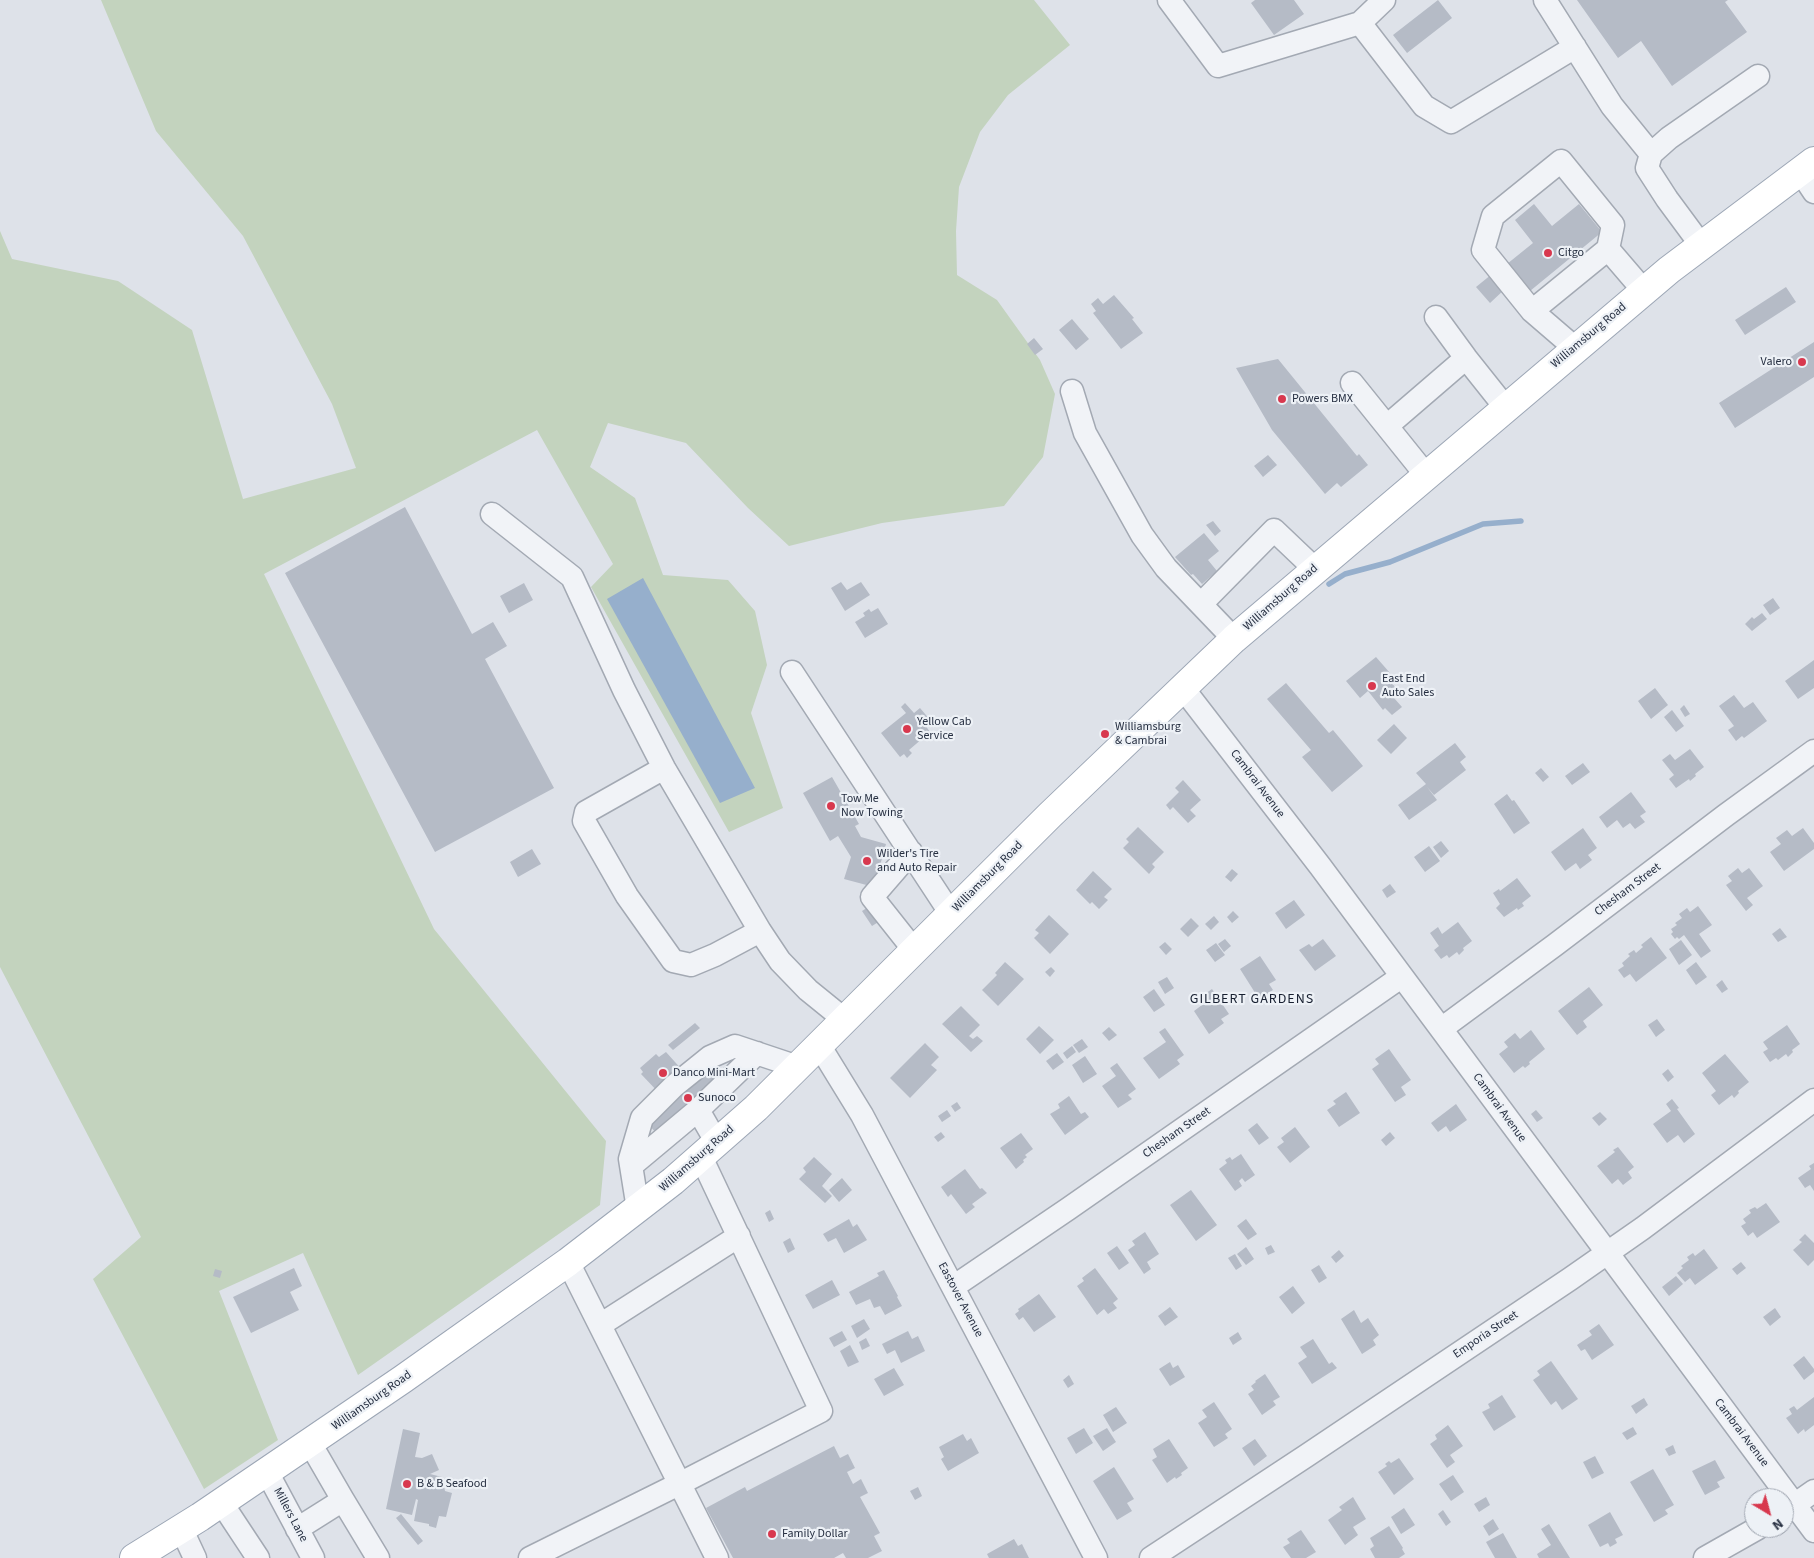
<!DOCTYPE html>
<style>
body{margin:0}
#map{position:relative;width:1814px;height:1558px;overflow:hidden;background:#dee2e9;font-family:"Source Sans 3",sans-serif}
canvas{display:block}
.north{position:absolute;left:1744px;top:1488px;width:50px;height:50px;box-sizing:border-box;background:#edf1f6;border:1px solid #9da3ae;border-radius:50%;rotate:143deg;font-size:14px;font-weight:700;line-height:20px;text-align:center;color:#262f41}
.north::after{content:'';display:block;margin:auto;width:18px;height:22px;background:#d8384e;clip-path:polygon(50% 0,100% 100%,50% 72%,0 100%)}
</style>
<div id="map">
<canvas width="1814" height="1558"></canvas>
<div class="north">N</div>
</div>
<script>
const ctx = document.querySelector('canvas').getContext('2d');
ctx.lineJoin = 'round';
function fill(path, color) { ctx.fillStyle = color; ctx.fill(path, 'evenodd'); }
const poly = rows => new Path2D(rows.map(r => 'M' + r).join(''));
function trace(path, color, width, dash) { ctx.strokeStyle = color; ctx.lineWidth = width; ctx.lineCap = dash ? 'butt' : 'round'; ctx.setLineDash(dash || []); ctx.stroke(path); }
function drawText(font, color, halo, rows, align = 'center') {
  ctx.font = font + ' "Source Sans 3",sans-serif'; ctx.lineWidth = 4.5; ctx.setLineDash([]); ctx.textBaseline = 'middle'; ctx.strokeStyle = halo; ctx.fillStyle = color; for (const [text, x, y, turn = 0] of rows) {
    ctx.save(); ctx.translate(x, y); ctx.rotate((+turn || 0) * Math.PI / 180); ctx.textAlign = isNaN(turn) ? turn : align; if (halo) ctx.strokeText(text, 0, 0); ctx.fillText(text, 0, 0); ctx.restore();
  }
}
const green = poly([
 [101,0,1034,0,1070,45,1008,95,980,132,959,187,956,231,957,275,997,300,1040,360,1055,394,1043,457,1004,506,882,523,789,546,748,508,686,443,608,423,590,467,635,498,663,575,728,580,755,611,767,665,751,713,783,808,729,832,591,587,613,564,537,430,264,574,434,929,606,1141,600,1205,358,1375,303,1253,219,1291,278,1440,204,1489,93,1279,141,1237,0,967,0,231,12,259,118,281,192,330,243,499,356,468,332,404,243,236,156,131]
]);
const water = poly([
 [643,578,755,788,720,803,607,599]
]);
const stream = poly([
 [1329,584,1345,574,1390,562,1483,524,1521,521]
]);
const building = poly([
 [1255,0,1294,0,1304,14,1274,35,1251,3],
 [1438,0,1452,18,1407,53,1393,35],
 [1577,0,1728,0,1725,2,1747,32,1672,86,1641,41,1618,58],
 [1534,204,1552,226,1579,204,1602,232,1530,291,1507,264,1533,243,1515,220],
 [1492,274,1505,289,1490,303,1476,287],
 [1786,287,1796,302,1745,335,1735,320],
 [1114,295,1134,318,1132,319,1143,333,1121,349,1093,313,1096,311,1091,304,1098,298,1103,304],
 [1072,319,1089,339,1076,350,1059,330],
 [1034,338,1043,349,1035,355,1027,344],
 [1814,342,1814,377,1735,428,1719,403],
 [1278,359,1357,456,1359,454,1368,465,1341,487,1337,483,1325,494,1272,430,1236,368],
 [1268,455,1277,465,1263,477,1254,466],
 [405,507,472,634,493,622,507,646,485,659,554,788,435,852,285,573],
 [1213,521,1221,531,1215,536,1206,525],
 [1204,533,1219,551,1208,560,1217,571,1202,584,1193,574,1191,575,1175,557],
 [841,582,847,590,861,582,870,595,845,611,831,588],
 [524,583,533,600,509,613,500,596],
 [1773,598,1780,608,1770,615,1763,605],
 [878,608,888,624,865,638,855,622,865,616,863,613,869,609,871,612],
 [1762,613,1767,619,1752,631,1745,624,1752,617,1754,619],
 [1376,657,1390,673,1386,676,1400,693,1394,698,1402,707,1392,715,1385,708,1383,710,1368,691,1360,698,1346,681],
 [1814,660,1814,688,1798,699,1785,681],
 [1286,683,1329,733,1333,730,1363,766,1332,792,1302,757,1311,750,1267,699],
 [1655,688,1668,705,1651,719,1638,701],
 [1734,695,1744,708,1753,702,1767,721,1744,738,1742,736,1736,741,1728,730,1734,726,1719,706],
 [905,703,914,713,920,708,931,721,925,725,930,732,909,750,912,753,907,758,904,754,900,757,881,733,906,713,901,707],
 [1684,705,1690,714,1685,717,1680,709],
 [1672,710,1684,726,1676,732,1664,717],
 [1394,724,1407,738,1391,754,1377,740],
 [1455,743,1466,757,1460,762,1466,770,1434,795,1427,787,1437,800,1409,820,1398,805,1426,784,1416,773],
 [1690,749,1704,767,1695,774,1696,776,1690,781,1689,779,1676,788,1669,779,1674,775,1662,760,1670,754,1675,760],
 [1583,763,1590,772,1572,785,1565,776],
 [1541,768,1549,777,1543,782,1535,773],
 [832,777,859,824,855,826,861,837,886,844,874,887,844,879,851,857,838,836,830,841,803,793],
 [1183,780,1201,800,1190,810,1196,816,1188,823,1173,807,1170,810,1166,805,1179,792,1175,788],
 [1631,792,1646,812,1640,816,1645,822,1635,829,1630,823,1623,828,1617,820,1607,828,1599,817],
 [1507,794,1512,801,1514,800,1530,823,1514,834,1494,804],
 [1138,827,1164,852,1152,864,1155,867,1149,874,1123,848,1129,842,1126,839],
 [1583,828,1597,848,1588,855,1592,860,1580,869,1576,863,1565,871,1551,852],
 [1803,828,1814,843,1814,849,1784,871,1770,852,1781,844,1776,838,1787,830,1792,836],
 [1441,841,1449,851,1441,858,1433,847],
 [1429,846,1440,861,1425,872,1414,857],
 [532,849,541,864,518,877,510,862],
 [1738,868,1742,873,1749,868,1763,886,1747,898,1753,905,1746,911,1726,885,1732,881,1728,876],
 [1232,869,1238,874,1231,882,1225,877],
 [1093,871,1112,889,1104,897,1108,900,1099,909,1092,902,1090,904,1076,890],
 [1517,878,1531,896,1522,903,1524,906,1518,910,1517,908,1504,917,1496,908,1500,904,1493,893,1499,889,1500,891],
 [1390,884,1396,892,1387,898,1382,890],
 [1294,900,1305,915,1286,929,1275,913],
 [870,906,880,921,872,926,862,911],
 [1698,906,1712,925,1699,934,1711,951,1701,958,1684,935,1679,939,1677,937,1675,939,1671,934,1673,932,1671,929,1677,925,1675,923,1682,918,1679,914,1687,908,1690,912],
 [1233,911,1239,917,1232,923,1227,917],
 [1049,915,1069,934,1050,954,1034,938,1039,933,1035,930],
 [1214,916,1219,922,1211,930,1205,924],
 [1191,918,1199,926,1188,937,1180,929],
 [1458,922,1472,941,1463,948,1464,950,1459,955,1457,952,1449,958,1447,955,1441,959,1434,950,1439,946,1430,933,1438,927,1442,934],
 [1780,928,1787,937,1778,942,1772,934],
 [1651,937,1667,958,1636,982,1630,974,1624,978,1618,970,1624,966,1622,963,1630,956,1628,954,1634,950,1636,953,1643,947,1641,945],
 [1225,939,1231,946,1224,952,1218,944],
 [1323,939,1336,956,1315,971,1299,950,1309,944,1312,947],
 [1681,940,1692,955,1679,965,1669,949],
 [1165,942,1172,949,1166,955,1159,947],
 [1216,943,1225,955,1215,962,1206,950],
 [1260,956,1276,980,1269,984,1273,990,1259,999,1240,969],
 [1005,962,1024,979,998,1006,982,990,997,975,995,973],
 [1696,962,1707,977,1696,985,1686,970],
 [1051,967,1055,971,1050,977,1045,972],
 [1167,977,1174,988,1165,994,1158,982],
 [1722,980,1728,989,1722,993,1716,985],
 [1589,987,1603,1005,1583,1021,1587,1027,1577,1035,1558,1011],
 [1154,989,1165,1005,1154,1012,1143,997],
 [1212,989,1229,1014,1221,1019,1224,1023,1209,1034,1194,1011,1206,1002,1202,996],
 [961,1006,980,1025,969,1036,973,1039,977,1036,983,1041,971,1052,942,1024],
 [1657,1019,1665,1030,1656,1037,1648,1025],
 [695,1023,700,1028,673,1050,668,1045],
 [1787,1025,1800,1044,1792,1050,1793,1052,1788,1057,1786,1054,1778,1060,1776,1058,1770,1062,1763,1052,1768,1049,1763,1042],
 [1039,1026,1054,1040,1040,1054,1026,1039],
 [1109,1027,1117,1035,1109,1041,1102,1033],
 [1165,1028,1184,1055,1177,1060,1180,1064,1159,1079,1143,1058,1166,1042,1159,1032],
 [1531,1030,1545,1049,1529,1062,1530,1064,1525,1068,1523,1066,1514,1073,1499,1054,1508,1047,1504,1042,1515,1033,1520,1039],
 [1082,1039,1088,1047,1079,1053,1073,1045],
 [925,1043,939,1057,931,1065,937,1070,910,1098,890,1078],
 [1072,1046,1076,1052,1067,1059,1063,1053],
 [1389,1049,1411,1080,1401,1087,1406,1095,1395,1102,1372,1069,1379,1064,1375,1059],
 [666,1052,684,1072,660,1094,641,1074,643,1072,640,1068,656,1054,659,1057],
 [1057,1053,1064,1062,1053,1070,1046,1061],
 [1725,1054,1749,1082,1738,1091,1739,1093,1734,1098,1732,1095,1719,1105,1711,1095,1716,1091,1702,1073],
 [1085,1056,1097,1074,1083,1083,1072,1065],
 [712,1061,727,1078,660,1137,645,1121],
 [1117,1063,1136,1089,1128,1095,1132,1099,1118,1108,1102,1086,1116,1076,1110,1068],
 [1668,1069,1674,1077,1668,1082,1662,1074],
 [1346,1092,1360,1113,1339,1127,1327,1110,1336,1104,1333,1101],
 [1069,1096,1081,1114,1085,1112,1089,1117,1065,1135,1050,1114,1060,1108,1058,1104],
 [1672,1099,1679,1108,1677,1109,1695,1134,1684,1143,1678,1135,1667,1143,1653,1124,1671,1111,1666,1104],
 [957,1102,961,1108,955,1112,951,1106],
 [1456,1104,1467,1120,1450,1132,1446,1126,1438,1132,1431,1123],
 [947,1110,951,1116,942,1122,938,1116],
 [1536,1110,1543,1118,1537,1122,1531,1114],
 [1600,1112,1607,1119,1599,1126,1592,1118],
 [1257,1123,1269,1138,1259,1145,1248,1130],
 [1295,1127,1310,1147,1290,1163,1277,1147,1284,1142,1281,1138],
 [941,1132,945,1137,938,1142,934,1137],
 [1390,1132,1395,1138,1386,1146,1381,1140],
 [1021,1133,1033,1149,1025,1155,1027,1157,1023,1160,1024,1162,1016,1169,1000,1148],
 [1618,1147,1634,1167,1628,1172,1632,1178,1623,1185,1618,1179,1612,1184,1597,1166,1615,1152,1613,1150],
 [1241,1154,1255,1175,1245,1182,1242,1178,1239,1181,1242,1186,1235,1191,1219,1169,1227,1163,1225,1160,1230,1157,1232,1160],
 [814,1157,832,1174,822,1186,832,1196,825,1203,799,1179,806,1172,803,1168],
 [1814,1163,1814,1191,1810,1185,1805,1188,1798,1178,1811,1169,1809,1166],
 [965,1169,980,1189,982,1188,987,1193,972,1204,975,1207,966,1214,951,1194,948,1197,941,1187],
 [842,1178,852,1190,839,1202,829,1190],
 [1191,1190,1217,1225,1196,1241,1170,1205],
 [1766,1203,1780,1222,1757,1238,1753,1232,1748,1236,1741,1226,1746,1223,1743,1219,1751,1213,1749,1210,1755,1207,1757,1209],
 [770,1210,774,1219,769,1222,765,1213],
 [849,1219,853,1227,857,1224,867,1240,844,1253,836,1238,828,1242,823,1234],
 [1246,1219,1257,1234,1248,1240,1237,1226],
 [1145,1232,1159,1254,1147,1262,1151,1269,1144,1274,1128,1250,1135,1245,1132,1241],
 [1805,1234,1814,1243,1814,1260,1808,1266,1793,1250,1802,1242,1799,1240],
 [790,1238,795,1249,788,1253,783,1242],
 [1271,1245,1275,1252,1268,1255,1265,1248],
 [1117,1246,1129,1263,1119,1270,1107,1253],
 [1246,1247,1254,1259,1246,1265,1237,1254],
 [1704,1249,1718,1268,1695,1285,1690,1278,1685,1282,1677,1273,1683,1268,1681,1266,1689,1260,1687,1257,1693,1253,1695,1256],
 [1339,1250,1344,1256,1336,1263,1331,1257],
 [1235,1254,1242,1266,1236,1270,1228,1258],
 [1741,1262,1746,1268,1737,1275,1732,1269],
 [1319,1265,1327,1278,1319,1283,1311,1270],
 [294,1268,302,1286,290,1292,299,1310,251,1333,233,1297],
 [1095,1268,1118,1299,1113,1303,1117,1308,1108,1314,1104,1309,1097,1315,1077,1286,1084,1281,1082,1278],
 [215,1269,222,1271,220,1278,213,1276],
 [884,1270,898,1296,897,1297,902,1306,885,1315,880,1306,874,1308,870,1299,856,1305,849,1292,879,1276,877,1273],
 [1676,1276,1683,1284,1669,1296,1662,1287],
 [832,1280,840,1295,813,1309,805,1295],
 [1293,1286,1305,1303,1292,1314,1279,1297],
 [1039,1294,1056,1317,1034,1332,1023,1317,1019,1320,1015,1314,1019,1311,1018,1309],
 [1170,1307,1178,1317,1165,1326,1158,1316],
 [1775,1308,1781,1317,1770,1326,1763,1317],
 [1354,1310,1361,1323,1368,1318,1379,1335,1373,1340,1376,1345,1362,1354,1341,1319],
 [864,1319,870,1329,857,1338,851,1326],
 [1599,1324,1614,1345,1592,1360,1585,1349,1581,1351,1577,1345,1592,1335,1589,1331],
 [842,1331,847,1340,834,1347,829,1338],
 [908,1331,912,1339,918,1336,925,1351,901,1363,895,1350,887,1354,882,1344],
 [1238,1332,1242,1339,1233,1345,1229,1338],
 [866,1338,870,1346,862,1350,859,1342],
 [1313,1339,1329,1364,1332,1362,1337,1368,1312,1384,1298,1363,1307,1357,1300,1347],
 [850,1345,859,1362,848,1367,840,1351],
 [1804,1356,1814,1369,1814,1372,1804,1380,1793,1365],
 [1551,1361,1578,1399,1562,1410,1556,1401,1551,1405,1533,1380,1540,1375,1537,1371],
 [1170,1362,1173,1368,1178,1365,1185,1377,1170,1386,1159,1369],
 [894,1368,904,1385,884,1396,874,1379],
 [1265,1374,1280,1397,1273,1401,1276,1405,1262,1415,1248,1394,1254,1390,1251,1386,1256,1382,1255,1381],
 [1069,1375,1074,1384,1068,1388,1063,1380],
 [1502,1395,1516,1417,1494,1431,1482,1412,1490,1408,1488,1404],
 [1814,1397,1814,1425,1805,1432,1804,1429,1798,1434,1786,1418,1792,1414,1789,1409,1794,1406,1797,1410],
 [1644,1398,1648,1405,1636,1414,1631,1406],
 [1214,1402,1232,1429,1225,1434,1228,1438,1214,1447,1198,1423,1207,1417,1202,1410],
 [1116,1407,1127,1423,1113,1432,1103,1415],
 [1448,1425,1463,1446,1450,1455,1455,1462,1447,1468,1430,1444,1437,1439,1435,1435],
 [1633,1427,1637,1434,1627,1440,1622,1433],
 [1084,1428,1093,1443,1076,1454,1067,1438],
 [1107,1428,1116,1442,1103,1451,1093,1436],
 [403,1429,420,1433,415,1457,422,1458,432,1454,439,1470,430,1474,442,1477,445,1491,452,1493,446,1517,439,1516,436,1528,429,1526,429,1524,414,1521,418,1500,416,1499,412,1515,386,1509],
 [963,1434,967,1441,971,1438,979,1453,948,1471,941,1459,944,1457,939,1447],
 [1169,1439,1188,1468,1181,1473,1182,1475,1176,1479,1175,1477,1167,1483,1152,1460,1157,1457,1153,1449],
 [1255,1439,1267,1456,1254,1466,1242,1448],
 [1673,1445,1676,1453,1669,1456,1665,1449],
 [834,1446,840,1458,848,1454,855,1468,847,1472,853,1484,861,1479,868,1493,860,1497,880,1533,874,1536,882,1551,868,1558,846,1558,843,1553,834,1558,733,1558,706,1508,745,1487,747,1491],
 [1595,1456,1604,1473,1592,1479,1583,1462],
 [1399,1458,1414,1479,1394,1495,1378,1472,1387,1466,1385,1464,1389,1461,1391,1463],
 [1715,1460,1725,1478,1717,1482,1720,1487,1705,1495,1692,1471],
 [1114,1467,1134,1499,1127,1503,1132,1511,1117,1520,1093,1481],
 [1653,1469,1674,1505,1665,1510,1668,1514,1654,1522,1630,1482],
 [1453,1475,1464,1492,1451,1501,1439,1484],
 [918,1487,922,1496,915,1500,910,1491],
 [1353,1497,1366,1519,1353,1527,1358,1535,1345,1545,1328,1520,1342,1510,1339,1507],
 [1486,1497,1490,1505,1479,1512,1474,1504],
 [1404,1508,1415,1525,1401,1534,1391,1517],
 [1443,1510,1451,1522,1446,1526,1438,1514],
 [1610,1512,1623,1535,1615,1539,1617,1543,1610,1547,1608,1543,1600,1547,1588,1525],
 [401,1514,423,1541,418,1545,396,1518],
 [1493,1519,1499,1529,1489,1536,1483,1526],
 [1549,1524,1570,1558,1539,1558,1537,1554,1551,1545,1541,1529],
 [1389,1526,1403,1548,1402,1549,1405,1554,1399,1558,1375,1558,1370,1549,1374,1546,1370,1538],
 [1301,1530,1316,1552,1306,1558,1291,1558,1283,1547,1290,1543,1287,1539],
 [1503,1533,1517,1558,1495,1558,1486,1542],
 [1014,1539,1018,1546,1022,1544,1029,1558,989,1558,987,1554]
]);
const minor = poly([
 [1169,0,1218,66,1360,23,1424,106,1451,122,1575,47],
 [1545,0,1612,106,1651,154],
 [1360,23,1384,0],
 [1800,171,1814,192],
 [1701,245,1667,199,1647,168,1651,154,1669,138,1758,76],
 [1532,311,1608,249],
 [1436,317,1466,358,1505,407],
 [1575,348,1532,311,1483,250,1493,216,1561,161,1613,225,1608,249,1644,291],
 [1352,383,1426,475],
 [1072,391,1085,433,1142,535,1166,568,1234,639],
 [1387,426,1466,358],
 [492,514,572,577,624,690,664,768,760,931,780,961,808,990,845,1020],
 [1201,604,1274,530,1315,569],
 [792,672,951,914],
 [1182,687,1320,866,1814,1531],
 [664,768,586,812,584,821,627,896,673,961,691,965,715,955,760,931],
 [911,852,872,897,914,950],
 [1441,1029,1555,945,1726,815,1814,751],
 [819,1045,862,1115,1096,1558],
 [698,1110,717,1143],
 [631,1166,698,1110,757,1053],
 [638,1209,630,1159,642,1118,674,1086,710,1057,735,1046,798,1067],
 [568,1262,717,1558],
 [953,1287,1068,1209,1401,977],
 [600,1325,739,1236],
 [267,1472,313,1558],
 [343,1500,378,1558],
 [221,1502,258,1558],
 [1784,1512,1814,1491],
 [181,1528,195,1558],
 [297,1529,343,1500,310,1443],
 [530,1558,679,1484,821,1411,701,1157],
 [1151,1558,1306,1456,1570,1279,1643,1228,1814,1100],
 [1705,1558,1758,1528]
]);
const major = poly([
 [134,1558,200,1517,403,1379,568,1262,673,1181,756,1108,1050,815,1234,639,1669,270,1814,161]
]);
const markers = [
 [1548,253,5,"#d8384e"],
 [1802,362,5,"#d8384e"],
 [1282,399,5,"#d8384e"],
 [1372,686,5,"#d8384e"],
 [907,729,5,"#d8384e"],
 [1105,734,5,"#d8384e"],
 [831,806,5,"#d8384e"],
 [867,861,5,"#d8384e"],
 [663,1073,5,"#d8384e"],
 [688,1098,5,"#d8384e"],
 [407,1484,5,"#d8384e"],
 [772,1534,5,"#d8384e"]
];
const poiNames = [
 ["Citgo",1558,253],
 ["Valero",1792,362,"right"],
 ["Powers BMX",1292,399],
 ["East End",1382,679],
 ["Auto Sales",1382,693],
 ["Yellow Cab",917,722],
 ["Service",917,736],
 ["Williamsburg",1115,727],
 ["& Cambrai",1115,741],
 ["Tow Me",841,799],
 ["Now Towing",841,813],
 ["Wilder's Tire",877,854],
 ["and Auto Repair",877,868],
 ["Danco Mini-Mart",673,1073],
 ["Sunoco",698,1098],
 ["B & B Seafood",417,1484],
 ["Family Dollar",782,1534]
];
const streetNames = [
 ["Williamsburg Road",1589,336,-40],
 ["Williamsburg Road",1281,598,-41],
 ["Cambrai Avenue",1257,784,53],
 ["Williamsburg Road",988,877,-45],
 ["Chesham Street",1628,890,-37],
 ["Cambrai Avenue",1499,1108,54],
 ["Chesham Street",1177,1133,-35],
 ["Williamsburg Road",697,1159,-41],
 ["Eastover Avenue",960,1300,62],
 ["Emporia Street",1486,1335,-34],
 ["Williamsburg Road",372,1401,-35],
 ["Cambrai Avenue",1741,1433,53],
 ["Millers Lane",290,1515,62]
];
const neighbourhoodNames = [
 ["GILBERT GARDENS",1252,1000]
];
fill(green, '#c3d3be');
fill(water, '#96afcc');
trace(stream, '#96afcc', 5.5);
fill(building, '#b5bbc6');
trace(minor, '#a3a9b3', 25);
trace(major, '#9ca6b5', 30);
trace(minor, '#f1f3f7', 22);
trace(major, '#fff', 28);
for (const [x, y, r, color] of markers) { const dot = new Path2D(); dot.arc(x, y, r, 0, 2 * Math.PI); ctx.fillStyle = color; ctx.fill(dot); trace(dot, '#edf1f6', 2); }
drawText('12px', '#262f41', '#edf1f6', poiNames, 'left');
drawText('12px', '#262f41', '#edf1f6', streetNames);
ctx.letterSpacing = '1px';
drawText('14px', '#182031', '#edf1f6', neighbourhoodNames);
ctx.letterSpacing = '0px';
</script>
